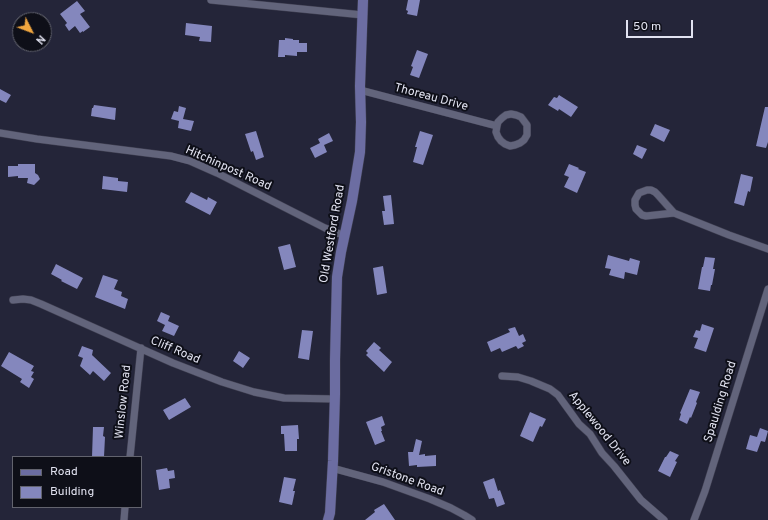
<!DOCTYPE html>
<style>
body{margin:0}
#map{position:relative;width:768px;height:520px;overflow:hidden;background:#242539;font-family:Overpass,sans-serif}
canvas{display:block}
.legend{position:absolute;left:12px;top:456px;width:130px;height:52px;box-sizing:border-box;background:#0e0f18;border:1px solid #62636e;margin:0;padding:5px 7px;list-style:none;font-size:12px;color:#e1e2f0}
.legend li{display:flex;align-items:center;gap:8px;height:20px}
.legend b{width:20px;border:1px solid #62636e}
.north{position:absolute;left:12px;top:12px;width:40px;height:40px;box-sizing:border-box;background:#0e0f18;border:1px solid #62636e;border-radius:50%;rotate:132deg;font-size:11px;font-weight:700;line-height:16px;text-align:center;color:#e1e2f0}
.north::after{content:'';display:block;margin:auto;width:14px;height:18px;background:#f0a63f;clip-path:polygon(50% 0,100% 100%,50% 72%,0 100%)}
.scale{position:absolute;left:626px;top:20px;width:67px;height:18px;box-sizing:border-box;border:2px solid #e1e2f0;border-top:0;padding-left:5px;font-size:12px;line-height:14px;white-space:nowrap;color:#e1e2f0;-webkit-text-stroke:3px #0e0f18;paint-order:stroke}
</style>
<div id="map">
<canvas width="768" height="520"></canvas>
<ul class="legend">
<li><b style="height:5px;background:#6c6da2"></b>Road</li>
<li><b style="height:11px;background:#8487bd"></b>Building</li>
</ul>
<div class="north">N</div>
<div class="scale">50 m</div>
</div>
<script>
const ctx = document.querySelector('canvas').getContext('2d');
ctx.lineJoin = 'round';
function fill(path, color) { ctx.fillStyle = color; ctx.fill(path, 'evenodd'); }
const poly = rows => new Path2D(rows.map(r => 'M' + r).join(''));
function trace(path, color, width, dash) { ctx.strokeStyle = color; ctx.lineWidth = width; ctx.lineCap = dash ? 'butt' : 'round'; ctx.setLineDash(dash || []); ctx.stroke(path); }
function drawText(font, color, halo, rows, align = 'center') {
  ctx.font = font + ' Overpass,sans-serif'; ctx.lineWidth = 4; ctx.setLineDash([]); ctx.textBaseline = 'middle'; ctx.strokeStyle = halo; ctx.fillStyle = color; for (const [text, x, y, turn = 0] of rows) {
    ctx.save(); ctx.translate(x, y); ctx.rotate((+turn || 0) * Math.PI / 180); ctx.textAlign = isNaN(turn) ? turn : align; if (halo) ctx.strokeText(text, 0, 0); ctx.fillText(text, 0, 0); ctx.restore();
  }
}
const building = poly([
 [408,0,420,0,417,16,407,14,408,11,406,10],
 [77,1,85,11,80,14,90,27,83,32,83,31,80,33,75,26,69,31,65,25,67,23,60,14],
 [186,23,212,26,211,42,199,41,200,37,185,35],
 [285,38,293,39,293,40,299,40,299,43,307,43,307,52,297,52,297,56,285,55,285,57,278,57,279,40,285,40],
 [417,50,428,54,419,78,410,75,413,67,411,66],
 [0,89,11,95,6,103,0,100],
 [559,95,578,107,571,117,559,109,558,111,548,105,554,97,557,98],
 [94,105,116,108,115,120,91,116,92,108,93,108],
 [179,106,186,108,183,119,194,121,191,131,178,128,179,121,171,119,174,111,178,112],
 [765,107,768,107,768,142,766,148,756,146],
 [655,124,670,130,664,142,650,135],
 [256,131,264,157,256,160,253,151,251,152,245,134],
 [420,131,433,135,423,165,413,162,417,147,415,147],
 [329,133,333,141,324,145,327,152,315,158,310,148,320,143,318,139],
 [637,145,647,149,642,159,633,154],
 [18,164,35,164,35,173,38,175,40,179,34,185,27,183,28,178,18,178,18,176,8,177,8,166,18,166],
 [569,164,579,168,578,169,586,172,577,193,564,187,569,177,564,175],
 [741,174,753,177,750,192,748,191,744,206,734,203],
 [103,176,118,178,118,181,128,182,127,192,102,189],
 [191,192,207,200,208,197,217,202,210,215,185,202],
 [391,195,394,224,384,225,382,211,385,211,383,196],
 [290,244,296,267,284,270,278,247],
 [608,255,629,261,630,258,640,261,637,275,625,272,624,279,609,275,611,269,605,268],
 [705,257,715,258,713,269,715,269,712,285,711,285,710,291,698,289,702,267,703,267],
 [56,264,83,278,77,289,61,281,62,280,51,274],
 [383,266,387,293,377,295,373,268],
 [103,275,118,280,114,289,122,292,121,296,128,299,125,309,95,297],
 [161,312,170,316,168,321,179,326,174,336,162,331,165,325,157,321],
 [702,324,714,328,706,352,694,348,698,338,693,337,696,330,700,331],
 [515,327,519,336,523,334,526,341,522,343,524,346,518,349,516,346,502,352,500,348,491,352,487,342,510,332,508,329],
 [302,330,313,331,309,360,298,358],
 [374,342,381,348,379,350,392,362,384,372,366,355,368,353,366,351],
 [82,346,93,350,92,355,111,373,104,381,93,371,90,375,80,366,83,358,78,356],
 [239,351,250,358,243,368,233,361],
 [9,352,34,366,31,371,34,372,31,377,34,379,29,388,20,382,22,379,1,366],
 [690,389,700,392,696,402,697,403,691,418,690,417,687,424,679,420,681,414,680,413],
 [185,398,191,407,169,420,163,410],
 [530,412,546,419,542,427,540,426,533,442,520,436],
 [382,416,385,425,381,427,382,431,381,431,385,441,375,445,366,422],
 [298,425,299,439,297,439,297,451,285,451,284,434,281,434,281,426],
 [93,427,104,427,103,436,105,437,104,457,92,457],
 [760,428,768,431,765,442,761,441,757,452,746,449,750,435,757,437],
 [416,439,422,441,419,455,425,454,425,456,436,455,436,466,417,467,417,465,409,466,408,452,413,452],
 [670,451,679,455,675,461,677,462,670,477,658,471,665,457,666,457],
 [167,468,168,471,174,470,175,478,169,479,170,488,159,490,156,470],
 [284,477,296,479,293,491,295,491,292,505,279,502],
 [494,478,498,491,500,490,505,504,497,507,494,498,489,499,483,482],
 [384,504,395,520,365,520,375,512,374,510]
]);
const street = poly([
 [211,0,363,15],
 [360,90,497,126,496,132,498,137,501,141,505,144,510,146,515,145,520,143,524,140,527,135,527,125,521,117,516,115,511,114,506,115,502,118,498,122,497,126],
 [0,133,37,139,171,156,190,161,217,173,325,228,345,236],
 [674,213,658,195,655,192,651,190,647,190,639,193,635,200,635,205,636,209,642,215,646,216,674,213,729,235,768,249],
 [13,300,23,299,31,300,41,304,173,363,222,382,254,392,284,398,335,399],
 [502,376,518,377,531,381,550,389,558,395,579,424,590,434,602,453,614,466,641,500,664,520],
 [130,457,141,348],
 [332,468,383,482,430,499,451,508,464,515,472,520],
 [124,520,125,507],
 [694,520,705,491,768,289]
]);
const secondary = poly([
 [328,520,330,513,333,461,335,394,335,360,337,277,341,252,352,201,360,152,361,122,360,86,363,0]
]);
const streetNames = [
 ["Thoreau Drive",431,98,15],
 ["Hitchinpost Road",228,169,24],
 ["Old Westford Road",333,234,-80],
 ["Cliff Road",175,351,23],
 ["Winslow Road",124,402,-84],
 ["Spaulding Road",721,402,-73],
 ["Applewood Drive",599,429,51],
 ["Gristone Road",407,480,20]
];
fill(building, '#8487bd');
trace(street, '#404052', 8);
trace(secondary, '#404052', 11);
trace(street, '#62647b', 7);
trace(secondary, '#6c6da2', 10);
drawText('12px', '#e1e2f0', '#0e0f18', streetNames);
</script>
